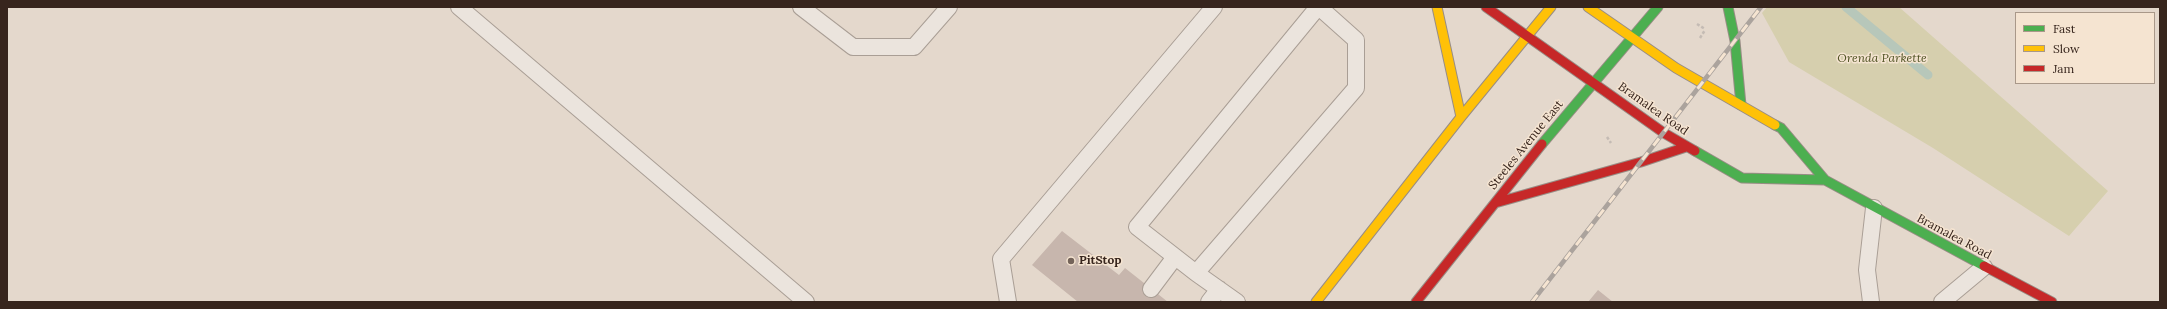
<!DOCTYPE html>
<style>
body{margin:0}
#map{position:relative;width:2167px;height:309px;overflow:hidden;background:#e4d8cc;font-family:Lora,serif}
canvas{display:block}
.frame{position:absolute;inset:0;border:8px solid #37251d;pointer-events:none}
.legend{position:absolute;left:2015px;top:12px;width:140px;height:72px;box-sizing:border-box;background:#f5e4d1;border:1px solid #a99889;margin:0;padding:5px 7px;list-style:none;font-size:12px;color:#37251d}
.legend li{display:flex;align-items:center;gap:8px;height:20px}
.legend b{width:20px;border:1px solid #a99889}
</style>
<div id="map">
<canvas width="2167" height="309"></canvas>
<div class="frame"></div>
<ul class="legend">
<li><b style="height:5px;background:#4caf50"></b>Fast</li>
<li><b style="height:5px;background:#ffc107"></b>Slow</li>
<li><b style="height:5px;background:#c62828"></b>Jam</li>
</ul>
</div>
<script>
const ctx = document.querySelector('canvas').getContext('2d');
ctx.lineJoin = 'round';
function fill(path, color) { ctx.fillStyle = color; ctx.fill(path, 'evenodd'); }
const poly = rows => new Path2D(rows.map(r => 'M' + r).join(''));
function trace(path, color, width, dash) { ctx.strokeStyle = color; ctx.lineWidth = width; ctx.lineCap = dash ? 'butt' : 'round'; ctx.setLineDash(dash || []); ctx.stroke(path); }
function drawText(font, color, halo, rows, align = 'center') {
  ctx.font = font + ' Lora,serif'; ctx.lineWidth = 3; ctx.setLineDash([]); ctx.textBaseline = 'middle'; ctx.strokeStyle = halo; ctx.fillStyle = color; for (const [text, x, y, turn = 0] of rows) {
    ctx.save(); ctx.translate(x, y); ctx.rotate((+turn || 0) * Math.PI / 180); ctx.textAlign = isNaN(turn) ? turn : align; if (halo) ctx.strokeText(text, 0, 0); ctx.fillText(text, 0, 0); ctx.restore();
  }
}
const green = poly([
 [1767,7,1899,7,2108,191,2069,236,1933,148,1789,62,1762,13]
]);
const stream = poly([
 [1846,7,1928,75]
]);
const building = poly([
 [1062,231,1119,275,1125,268,1168,302,1078,302,1032,265],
 [1598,290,1613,302,1588,302]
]);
const path = poly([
 [1697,24,1705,29],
 [1700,38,1705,30],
 [1607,137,1611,143]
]);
const lane = poly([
 [459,7,806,302],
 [801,7,853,47,914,47,949,7],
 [1196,273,1137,227,1318,7],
 [1151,289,1175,257],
 [1008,302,1001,259,1214,7],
 [1209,302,1219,289],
 [1237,302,1196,273,1356,88,1356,40,1319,7],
 [1871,302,1867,270,1874,208],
 [1942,302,1984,267]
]);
const fast = poly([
 [1728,7,1735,41,1741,105],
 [1775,125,1781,128,1825,180,1984,266],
 [1542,144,1658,7],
 [1695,151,1742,178,1825,180]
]);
const slow = poly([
 [1437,7,1461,117],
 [1588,7,1676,68,1775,125],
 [1316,302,1461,117,1551,7]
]);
const jam = poly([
 [1486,7,1664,133,1695,151],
 [1495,203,1641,162,1686,147],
 [1984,266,2052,302],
 [1416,302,1542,144]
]);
const rail = poly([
 [1532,302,1761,7]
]);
const markers = [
 [1071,261,4,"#74645a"]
];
const parkNames = [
 ["Orenda Parkette",1882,59]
];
const streetNames = [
 ["Bramalea Road",1653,109,35],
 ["Steeles Avenue East",1526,145,-51],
 ["Bramalea Road",1954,237,28]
];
const poiNames = [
 ["PitStop",1079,261]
];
fill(green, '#d6cfae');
trace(stream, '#b7c7ba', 9);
fill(building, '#c7b6ad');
trace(lane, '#a99e95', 18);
trace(fast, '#988d85', 11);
trace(slow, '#988d85', 11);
trace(jam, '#988d85', 11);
trace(path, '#c4bbb4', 2.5, [3, 2]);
trace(lane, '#ebe4dd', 16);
trace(fast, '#4caf50', 9);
trace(slow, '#ffc107', 9);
trace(jam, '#c62828', 9);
trace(rail, '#aba39d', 4.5);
trace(rail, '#f5e4d1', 3, [9]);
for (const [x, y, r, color] of markers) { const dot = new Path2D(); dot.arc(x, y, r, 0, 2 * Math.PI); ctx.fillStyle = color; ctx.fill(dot); trace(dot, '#f5e4d1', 1.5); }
drawText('italic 12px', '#505324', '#f5e4d1', parkNames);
drawText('12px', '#37251d', '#f5e4d1', streetNames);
drawText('bold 12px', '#37251d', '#f5e4d1', poiNames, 'left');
</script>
